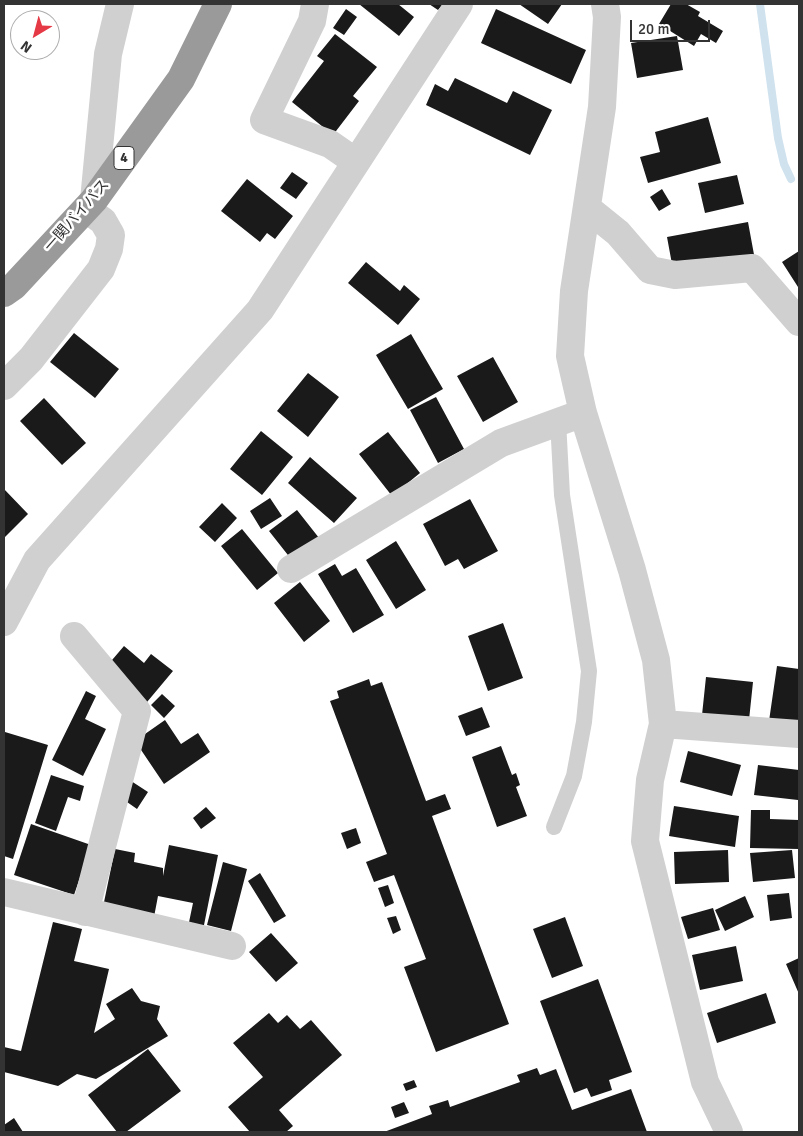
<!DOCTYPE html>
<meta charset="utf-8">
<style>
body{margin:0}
#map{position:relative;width:803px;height:1136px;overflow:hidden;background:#fff;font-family:Signika,sans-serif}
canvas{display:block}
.frame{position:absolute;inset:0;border:5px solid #333;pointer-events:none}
.north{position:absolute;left:10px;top:10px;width:50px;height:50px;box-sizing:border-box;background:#fff;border:1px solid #adadad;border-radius:50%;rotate:217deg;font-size:14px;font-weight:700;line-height:20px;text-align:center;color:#333}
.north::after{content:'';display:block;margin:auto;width:18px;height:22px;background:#e63946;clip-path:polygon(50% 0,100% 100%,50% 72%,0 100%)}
.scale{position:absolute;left:630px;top:20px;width:80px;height:22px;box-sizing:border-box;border:2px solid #333;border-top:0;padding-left:6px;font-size:15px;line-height:18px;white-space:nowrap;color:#333;-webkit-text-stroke:4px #fff;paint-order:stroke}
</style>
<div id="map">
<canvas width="803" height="1136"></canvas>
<div class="frame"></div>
<div class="north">N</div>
<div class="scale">20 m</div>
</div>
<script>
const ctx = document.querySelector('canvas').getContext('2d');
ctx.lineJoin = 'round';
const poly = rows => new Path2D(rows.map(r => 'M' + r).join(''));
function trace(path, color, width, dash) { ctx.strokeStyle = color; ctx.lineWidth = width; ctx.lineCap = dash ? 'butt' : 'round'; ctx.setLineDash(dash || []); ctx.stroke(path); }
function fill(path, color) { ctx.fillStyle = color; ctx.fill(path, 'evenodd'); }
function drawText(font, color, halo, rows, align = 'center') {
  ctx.font = font + ' Signika,"Noto Sans JP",sans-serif'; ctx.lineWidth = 5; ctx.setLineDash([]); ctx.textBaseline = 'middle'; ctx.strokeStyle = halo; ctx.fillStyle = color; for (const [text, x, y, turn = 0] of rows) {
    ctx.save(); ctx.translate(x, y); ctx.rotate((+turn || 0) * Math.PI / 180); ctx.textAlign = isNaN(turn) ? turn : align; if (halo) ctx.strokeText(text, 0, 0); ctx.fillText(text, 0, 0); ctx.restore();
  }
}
const stream = poly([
 [760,4,778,138,784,164,791,179]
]);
const building = poly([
 [359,4,398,4,414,17,399,36],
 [429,4,443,4,438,10],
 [519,4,562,4,548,24],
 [671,4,686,4,700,12,698,16,723,31,716,43,701,34,694,46,659,24],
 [346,9,357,17,344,35,333,28],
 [496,9,586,50,571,84,481,43],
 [335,34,377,67,353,96,359,101,333,135,292,102,324,61,317,56],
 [677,36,683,70,637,78,631,43],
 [455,78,507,103,513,91,552,110,530,155,426,105,435,84,448,91],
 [708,117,721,163,648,183,640,157,660,152,655,132],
 [292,172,308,183,296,199,280,188],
 [737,175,744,204,705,213,698,183],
 [247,179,293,216,275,239,267,233,260,242,221,211],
 [662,189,671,204,659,211,650,197],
 [748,222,755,260,674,275,667,237],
 [799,251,799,286,798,287,782,262],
 [366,262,400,291,404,285,420,299,398,325,348,283],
 [74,333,119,369,95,398,50,362],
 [411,334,443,389,408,409,376,355],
 [493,357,518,402,483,422,457,376],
 [308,373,339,397,308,437,277,411],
 [436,397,464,449,438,463,410,410],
 [44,398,86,443,62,465,20,421],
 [261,431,293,457,262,495,230,469],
 [388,432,420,473,392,496,359,454],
 [310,457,357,498,334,523,288,483],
 [4,489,28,514,4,538],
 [270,498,282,516,261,529,250,511],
 [470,499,498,551,464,569,458,559,445,566,423,524],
 [222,503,237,518,215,542,199,527],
 [297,510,323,543,295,564,269,531],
 [242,529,278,573,257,590,221,546],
 [396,541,426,590,396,609,366,560],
 [335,564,342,576,356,568,384,615,353,633,318,574],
 [300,582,330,621,304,642,274,603],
 [503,623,523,678,488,691,468,636],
 [124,646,144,663,151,654,173,671,142,708,101,673],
 [777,666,799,669,799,726,769,721],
 [706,677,753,682,749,720,702,715],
 [369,679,371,686,382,682,426,801,445,794,451,809,432,816,509,1024,436,1052,404,967,426,959,394,875,374,882,366,862,387,854,330,701,339,698,337,691],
 [86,691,96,696,85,719,106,729,83,776,52,760],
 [162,694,175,706,164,718,151,705],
 [482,707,490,727,466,736,458,716],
 [165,720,181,744,198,733,210,752,164,784,135,741],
 [5,732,48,745,13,859,4,856],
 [501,746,512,775,516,773,520,785,516,787,527,816,497,827,472,757],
 [688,751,741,765,732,796,680,782],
 [758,765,799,770,798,800,754,795],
 [51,775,84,786,80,801,68,797,56,831,35,823],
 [128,779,148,792,137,809,117,795],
 [674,806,739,816,735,847,669,836],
 [206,807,216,818,201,829,193,818],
 [751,810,770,810,770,819,799,820,799,849,750,848],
 [31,824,91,845,74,895,14,875],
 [356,828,361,843,347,849,341,833],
 [169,845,218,855,203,930,188,927,193,903,158,896,154,917,103,907,115,849,135,853,134,862,163,868,163,876],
 [728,850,729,882,675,884,674,852],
 [792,850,795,878,753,882,750,853],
 [223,862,247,869,231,931,207,925],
 [260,873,286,916,274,923,248,881],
 [388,885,394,903,385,907,378,888],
 [789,893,792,918,770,921,767,895],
 [745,896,754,917,725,931,715,910],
 [713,908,720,930,688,939,681,917],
 [396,916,401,930,393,934,387,918],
 [565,917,583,966,552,978,533,929],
 [53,922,82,929,74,961,109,969,94,1033,115,1019,106,1004,132,988,141,1001,160,1006,157,1019,168,1036,96,1079,77,1074,58,1086,4,1072,4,1047,21,1051],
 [271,933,298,963,276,982,249,952],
 [736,946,743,981,700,990,692,955],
 [799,958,799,994,786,964],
 [598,979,632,1072,609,1080,612,1090,591,1097,587,1088,574,1093,540,1001],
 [766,993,776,1023,717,1043,707,1013],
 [269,1013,278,1023,287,1015,300,1029,311,1020,342,1055,279,1110,293,1126,286,1132,250,1132,228,1107,263,1077,233,1043],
 [148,1049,181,1091,126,1132,117,1132,88,1095],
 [537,1068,540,1075,556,1069,572,1110,631,1089,647,1132,384,1132,432,1114,429,1106,448,1100,450,1107,520,1082,517,1075],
 [414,1080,417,1087,406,1091,403,1084],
 [404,1102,409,1113,395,1118,391,1107],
 [14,1118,23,1132,4,1132,4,1125]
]);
const lane = poly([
 [554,827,574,776,584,722,589,671,562,495,558,421]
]);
const street = poly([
 [315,4,312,21,264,120,330,144,356,162],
 [605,4,607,17,602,107,574,291,570,356,583,413,632,570,656,660,663,724,650,780,645,841,705,1082,729,1132],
 [94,200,108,54,120,4],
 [587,208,618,233,650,270,675,275,752,268,799,322],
 [4,386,31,359,101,269,109,249,111,235,103,221,86,209],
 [291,569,501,443,583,413],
 [4,622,37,560,260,310,459,4],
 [74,636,137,711,85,912],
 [663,724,799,734],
 [4,892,232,946]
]);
const highway = poly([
 [4,293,14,286,94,200,181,79,218,4]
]);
const shields = [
 [124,158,20]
];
const shieldNames = [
 ["4",124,158]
];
const streetNames = [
 ["一関バイパス",77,216,-49]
];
trace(stream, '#cfe2ee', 8);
fill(building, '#1a1a1a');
trace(lane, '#d0d0d0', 16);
trace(street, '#d0d0d0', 28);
trace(highway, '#9a9a9a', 28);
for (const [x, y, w] of shields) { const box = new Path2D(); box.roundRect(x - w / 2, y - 11.5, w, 23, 4); ctx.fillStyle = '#fff'; ctx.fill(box); trace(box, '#333', 1); }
drawText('bold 14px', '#333', null, shieldNames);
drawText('15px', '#333', '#fff', streetNames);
</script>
